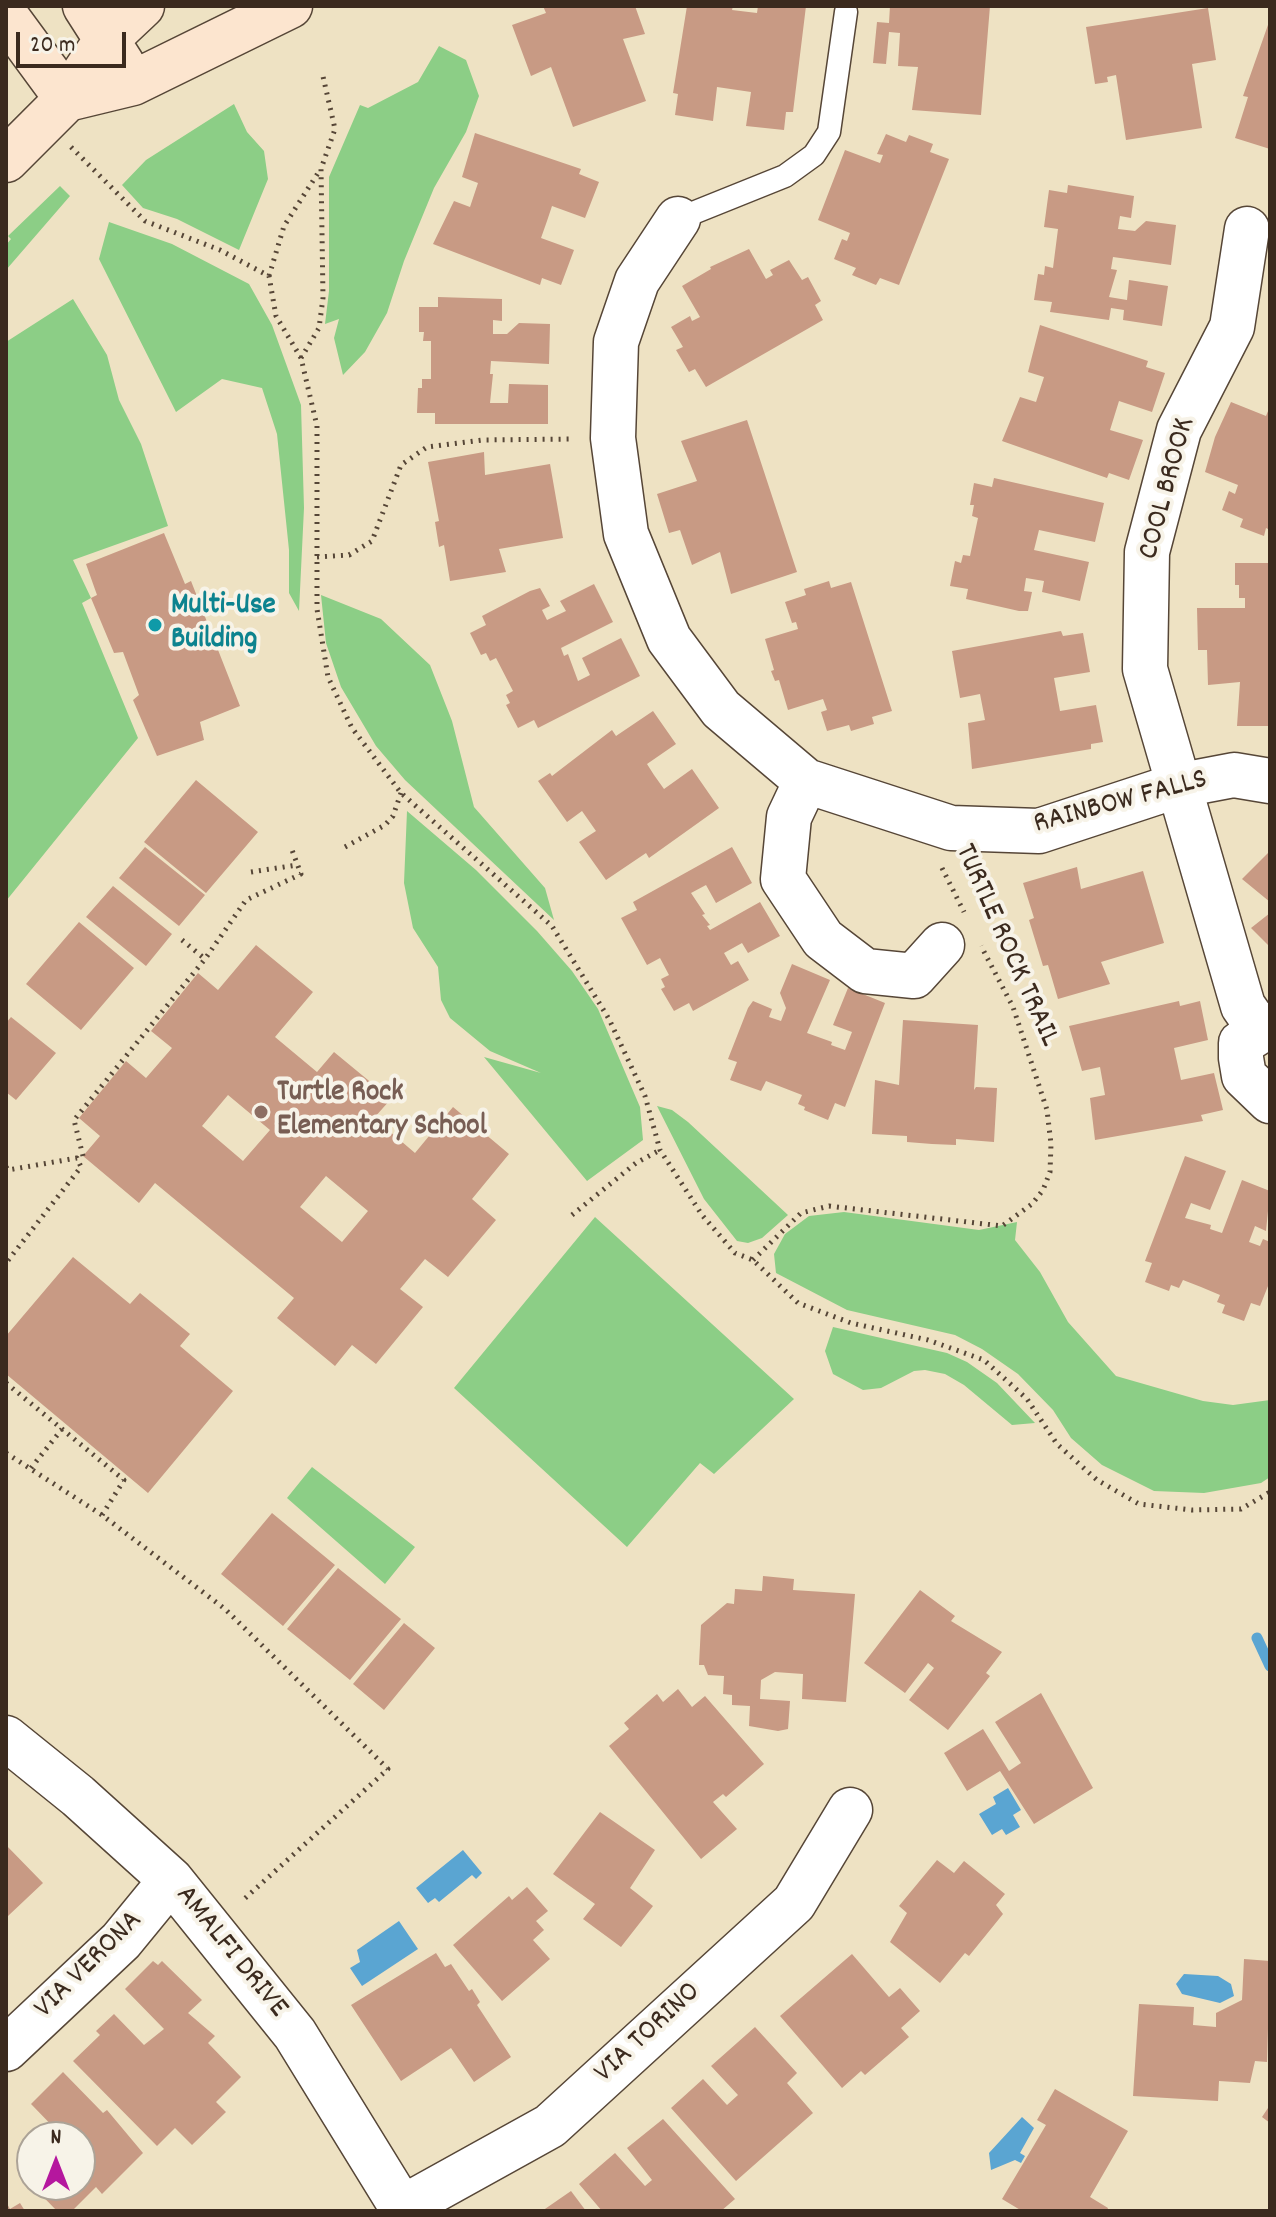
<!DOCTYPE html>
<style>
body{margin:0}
#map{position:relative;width:1276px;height:2217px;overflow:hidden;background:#eee2c3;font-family:Dekko,sans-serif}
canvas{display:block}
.frame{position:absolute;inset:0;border:8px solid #3b2a1e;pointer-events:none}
.north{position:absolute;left:16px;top:2121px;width:80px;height:80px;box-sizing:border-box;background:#f7f3e8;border:2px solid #aca397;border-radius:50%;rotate:0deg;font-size:22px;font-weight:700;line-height:32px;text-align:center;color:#3b2a1e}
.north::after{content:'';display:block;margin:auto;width:28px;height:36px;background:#b5179e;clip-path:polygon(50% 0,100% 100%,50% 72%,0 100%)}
.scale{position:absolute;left:16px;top:32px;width:110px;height:36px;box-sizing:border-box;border:4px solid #3b2a1e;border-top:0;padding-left:10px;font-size:24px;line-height:28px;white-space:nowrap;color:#3b2a1e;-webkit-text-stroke:6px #f7f3e8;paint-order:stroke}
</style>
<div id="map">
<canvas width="1276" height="2217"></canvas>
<div class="frame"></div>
<div class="north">N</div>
<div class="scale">20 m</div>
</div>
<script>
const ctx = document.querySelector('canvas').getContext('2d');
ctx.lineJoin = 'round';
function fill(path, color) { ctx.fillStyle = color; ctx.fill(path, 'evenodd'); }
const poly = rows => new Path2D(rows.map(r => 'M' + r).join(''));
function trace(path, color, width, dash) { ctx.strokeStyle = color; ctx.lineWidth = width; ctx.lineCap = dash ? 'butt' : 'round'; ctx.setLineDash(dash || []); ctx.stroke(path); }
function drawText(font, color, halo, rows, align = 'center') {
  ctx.font = font + ' Dekko,sans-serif'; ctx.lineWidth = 8; ctx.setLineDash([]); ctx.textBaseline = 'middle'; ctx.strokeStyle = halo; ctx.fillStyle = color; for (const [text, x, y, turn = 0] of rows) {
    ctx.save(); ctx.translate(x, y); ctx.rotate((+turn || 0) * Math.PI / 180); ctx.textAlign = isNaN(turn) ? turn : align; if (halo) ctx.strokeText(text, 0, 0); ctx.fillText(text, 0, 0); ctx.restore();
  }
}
const green = poly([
 [439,46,466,60,479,96,466,132,434,188,404,261,387,313,365,352,343,375,334,338,339,319,325,324,329,291,329,177,360,105,368,108,418,82],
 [234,104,247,132,264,151,268,179,239,250,177,219,143,208,122,185,146,160],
 [60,186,70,196,6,270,6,245,11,239,8,236],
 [109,222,172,244,249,284,272,325,301,405,304,508,299,611,289,593,289,550,277,434,262,388,222,379,176,412,99,259],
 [73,299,107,355,119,400,141,444,168,526,73,560,91,598,82,603,138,738,6,901,6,342],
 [321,595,381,619,430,665,452,721,474,807,545,888,554,920,405,780,376,746,341,687,326,643],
 [407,811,476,870,537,931,572,971,598,1009,640,1107,643,1140,587,1181,484,1057,541,1073,490,1051,450,1018,441,1000,438,967,413,928,404,883],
 [657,1106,672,1110,688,1122,788,1215,762,1238,748,1243,737,1241,704,1199],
 [844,1212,979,1230,1017,1222,1015,1240,1040,1272,1068,1322,1116,1376,1203,1401,1233,1405,1270,1400,1270,1477,1261,1483,1204,1493,1154,1491,1102,1465,1071,1438,1053,1410,1018,1374,982,1349,955,1335,847,1310,776,1273,774,1254,785,1234,809,1216],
 [595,1217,794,1399,714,1474,700,1463,627,1547,454,1388],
 [833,1327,947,1353,967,1362,997,1383,1035,1423,1012,1425,964,1385,945,1374,925,1370,914,1371,881,1388,863,1390,833,1374,825,1351],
 [312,1467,415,1547,385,1584,287,1498]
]);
const water = poly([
 [1008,1788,1021,1810,1013,1815,1020,1827,1006,1835,1002,1829,992,1835,979,1814,996,1804,993,1797],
 [463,1850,482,1873,476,1879,472,1875,439,1902,435,1898,428,1903,416,1888],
 [399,1921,418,1949,362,1986,350,1968,360,1962,357,1950],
 [1184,1974,1218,1976,1231,1984,1234,1996,1220,2003,1182,1994,1176,1984],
 [1022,2117,1034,2128,1020,2153,1025,2156,1021,2163,1015,2160,991,2170,989,2153]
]);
const stream = poly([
 [1257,1638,1270,1666]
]);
const building = poly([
 [543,6,635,6,645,34,623,39,646,101,573,127,551,67,531,76,512,25,546,13],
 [687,6,733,6,732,10,757,13,758,6,806,6,793,112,786,112,784,130,746,126,751,92,717,87,713,121,675,115,678,94,673,93],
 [890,6,990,6,981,115,912,110,918,67,898,66,900,33,889,32,886,64,873,63,877,22,889,23],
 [1208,8,1216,60,1192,64,1202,128,1126,140,1116,75,1107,77,1108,82,1095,84,1086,27],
 [1269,22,1270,22,1270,149,1235,138,1248,97,1243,96],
 [475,133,581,169,579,174,599,182,585,218,552,206,547,221,541,238,574,250,561,285,542,278,540,285,433,244,454,201,470,207,478,183,462,177],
 [886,134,906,142,909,135,933,144,930,152,949,159,899,285,880,278,876,285,852,275,856,268,834,259,842,239,847,241,850,233,818,220,845,150,880,163,883,155,877,154],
 [1068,185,1134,196,1131,218,1120,216,1118,229,1135,231,1146,221,1176,225,1171,265,1113,257,1111,269,1117,270,1109,297,1127,300,1129,280,1168,286,1162,326,1123,320,1124,310,1111,308,1109,320,1050,312,1052,302,1034,300,1038,274,1044,275,1045,266,1053,268,1058,229,1044,227,1049,190,1067,193],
 [749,249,766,279,773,275,770,270,789,260,802,280,808,277,821,301,815,305,823,320,706,387,695,369,689,372,676,350,683,347,671,327,690,316,692,321,700,317,682,286,711,269,710,267],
 [438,297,502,299,502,321,493,320,493,334,507,334,519,323,550,324,549,364,491,361,490,374,493,374,490,403,508,403,509,384,548,385,548,424,435,424,435,413,417,413,418,388,422,388,422,379,431,379,431,341,423,341,424,332,419,332,419,307,438,307],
 [1040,325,1148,361,1146,367,1165,373,1152,412,1119,401,1110,430,1143,440,1129,480,1109,473,1107,478,1002,441,1020,397,1036,402,1044,377,1028,372],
 [1231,402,1266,416,1270,406,1270,530,1266,528,1264,536,1240,527,1243,519,1222,510,1229,491,1235,494,1238,485,1205,472,1215,437],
 [747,420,797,572,731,594,720,552,692,565,680,530,669,533,657,494,697,481,681,441],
 [484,452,485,475,550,464,563,538,499,549,506,572,450,581,444,545,439,547,435,522,439,521,428,462],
 [994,478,1104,503,1095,542,1039,530,1034,550,1089,562,1080,601,1042,592,1044,581,1026,578,1024,591,1032,592,1028,611,1019,611,966,599,968,589,950,586,955,561,961,563,963,555,970,556,978,518,972,516,974,505,970,505,974,483,992,487],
 [164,533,185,584,191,581,240,706,200,722,204,740,157,756,133,700,139,695,123,652,114,653,91,598,97,595,86,564],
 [1235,563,1270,563,1270,726,1237,726,1240,682,1208,685,1207,650,1198,650,1197,608,1245,608,1245,598,1239,598,1239,585,1235,585],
 [829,581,831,588,851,582,892,711,872,717,874,724,851,731,849,725,827,731,821,712,827,710,823,699,788,710,779,680,775,681,771,671,774,670,765,639,798,629,796,622,792,623,785,602,806,595,804,589],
 [594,584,613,622,561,648,564,656,568,654,578,681,590,675,582,658,621,638,640,676,538,728,534,720,518,728,506,705,510,703,506,695,513,691,496,658,490,661,486,653,481,655,470,633,486,625,482,616,530,591,540,588,550,606,542,610,547,620,566,611,560,601],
 [1061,631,1063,636,1083,633,1090,672,1054,678,1060,711,1096,705,1103,742,1091,744,1091,749,972,769,968,723,985,720,980,694,960,698,952,651],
 [653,711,676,744,647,764,654,775,664,789,692,769,719,808,649,858,646,853,606,880,579,842,596,831,582,811,567,822,538,781,550,773,552,776,612,730,616,736],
 [196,780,258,832,206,893,144,842],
 [145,847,205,895,179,926,119,878],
 [732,847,752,883,716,903,706,885,691,893,705,914,702,915,710,925,707,926,710,930,760,902,780,936,748,953,742,943,724,953,731,965,738,961,749,980,693,1011,689,1003,674,1011,661,989,665,987,661,979,669,975,660,958,647,965,621,918,637,910,633,902],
 [1270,851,1270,902,1242,879],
 [1077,867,1081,889,1143,871,1164,943,1101,962,1110,984,1058,999,1048,965,1043,966,1029,920,1034,918,1023,883],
 [113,886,172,934,146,966,86,917],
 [1270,913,1270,947,1251,928],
 [79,922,134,968,81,1030,26,984],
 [256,945,313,992,275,1037,317,1072,334,1052,391,1099,374,1118,415,1153,453,1107,509,1154,472,1199,496,1220,448,1277,425,1259,400,1289,423,1307,376,1364,352,1345,335,1366,277,1318,294,1298,155,1183,139,1203,83,1156,100,1136,79,1118,126,1061,146,1078,172,1048,151,1031,198,973,218,990],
 [228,1095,270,1130,243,1161,202,1126],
 [326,1176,368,1211,342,1242,300,1207],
 [792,964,830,980,807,1033,832,1042,831,1045,845,1050,852,1032,833,1025,848,988,885,1003,845,1107,835,1103,828,1120,804,1110,805,1107,798,1104,802,1095,766,1081,761,1091,730,1080,737,1062,728,1059,748,1008,753,1001,772,1009,769,1017,781,1021,786,1008,780,993],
 [1179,1001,1180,1006,1200,1001,1208,1040,1174,1048,1181,1080,1214,1073,1223,1110,1201,1115,1203,1121,1095,1140,1090,1098,1105,1095,1100,1067,1082,1071,1069,1026],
 [11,1017,56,1053,16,1100,6,1092,6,1023],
 [903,1020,978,1025,974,1090,976,1087,997,1088,994,1142,956,1139,956,1145,932,1144,907,1142,907,1136,872,1134,875,1080,899,1085],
 [1185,1156,1226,1171,1210,1210,1191,1203,1185,1218,1211,1225,1210,1229,1222,1233,1242,1180,1270,1191,1266,1231,1255,1226,1249,1242,1260,1246,1263,1239,1270,1242,1270,1281,1260,1306,1251,1303,1244,1321,1222,1313,1225,1305,1217,1302,1220,1295,1201,1287,1183,1280,1179,1288,1171,1285,1169,1291,1145,1282,1152,1263,1145,1261],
 [73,1257,130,1304,140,1293,190,1334,180,1346,233,1391,148,1493,6,1374,6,1336],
 [272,1513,335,1565,283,1626,221,1574],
 [338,1568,401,1619,350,1680,287,1629],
 [763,1576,794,1579,793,1590,855,1594,846,1702,802,1699,803,1674,775,1672,761,1680,760,1699,790,1701,788,1729,778,1731,749,1726,750,1706,732,1705,732,1695,723,1694,724,1676,708,1675,704,1665,699,1665,701,1625,727,1603,734,1604,735,1589,762,1591],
 [920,1590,955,1616,951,1621,1002,1652,986,1673,990,1676,948,1730,909,1700,934,1668,928,1663,905,1693,864,1663],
 [404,1623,435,1648,384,1710,353,1684],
 [678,1689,692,1707,705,1696,764,1764,726,1797,723,1794,713,1802,737,1829,701,1859,609,1746,629,1729,624,1723,657,1694,663,1702],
 [1041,1693,1093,1788,1034,1824,1000,1771,967,1791,944,1753,983,1729,1009,1771,1021,1763,995,1722],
 [600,1812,655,1850,630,1888,653,1906,621,1947,583,1919,595,1904,553,1874],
 [6,1845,43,1883,8,1916,6,1914],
 [937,1860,954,1873,964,1861,1005,1894,996,1905,1003,1914,969,1956,965,1953,940,1983,890,1942,907,1913,899,1906],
 [527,1887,548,1911,536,1921,544,1930,533,1940,550,1959,502,2001,453,1945,509,1896,512,1900],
 [436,1953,445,1967,451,1964,469,1991,472,1989,480,2002,477,2005,511,2057,474,2082,451,2048,401,2081,351,2005],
 [852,1954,889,1997,900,1988,920,2011,901,2028,909,2037,865,2075,861,2071,842,2088,780,2016],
 [1244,1959,1270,1961,1267,2062,1255,2061,1250,2083,1219,2081,1218,2101,1133,2096,1139,2004,1194,2007,1193,2025,1216,2027,1216,2013,1242,2000],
 [153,1961,158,1965,162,1961,202,2000,188,2013,215,2036,208,2043,241,2077,216,2102,226,2112,192,2145,175,2128,157,2146,73,2061,100,2035,96,2031,114,2014,144,2045,164,2029,125,1989],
 [755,2027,797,2073,787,2083,813,2113,736,2181,671,2108,703,2079,727,2105,738,2095,711,2066],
 [63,2072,103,2113,107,2110,143,2153,102,2194,96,2187,72,2211,57,2211,17,2170,32,2156,32,2185,80,2185,80,2149,84,2145,80,2137,71,2131,63,2137,31,2104],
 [1055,2089,1128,2131,1090,2197,1108,2208,1107,2211,1022,2211,1002,2199,1046,2125,1037,2120],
 [1270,2105,1270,2123,1262,2117],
 [663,2119,735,2199,721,2211,602,2211,579,2184,615,2153,645,2186,652,2180,627,2148],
 [571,2191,586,2211,542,2211],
 [6,2202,10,2209,20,2203,25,2211,6,2211]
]);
const path = poly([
 [71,147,145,221,220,250,269,276,276,316,301,358,317,426,317,609,328,677,352,728,401,793,552,926,609,1019,645,1096,660,1150,702,1215,735,1253,753,1260,798,1303,851,1323,928,1340,984,1360,1027,1399,1057,1444,1097,1480,1139,1504,1192,1510,1241,1509,1270,1492],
 [269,276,284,226,320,170],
 [301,358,319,328,323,298,321,169,335,129,322,72],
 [317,557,349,555,372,541,401,465,427,447,482,440,573,439],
 [345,847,385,825,393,816,401,793],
 [942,868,964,912],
 [251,872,297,865],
 [182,940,205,959],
 [83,1156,74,1120,205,959,246,900,301,874,292,850],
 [6,1167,8,1170,77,1158,81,1167,6,1263],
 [572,1215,636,1163,660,1150],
 [753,1260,801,1213,829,1206,1002,1226,1032,1204,1043,1190,1050,1172,1051,1144,1047,1110,1013,1007,981,946],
 [6,1383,124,1480,102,1515],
 [6,1453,102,1515,225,1609,388,1769,242,1901],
 [31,1468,62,1429]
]);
const lane = poly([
 [678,219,785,176,814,155,829,132,846,12]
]);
const street = poly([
 [678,219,637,281,616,342,613,438,626,534,669,639,721,709,806,781,951,828,1039,831,1176,786,1234,775,1270,781],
 [1247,229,1232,327,1179,430,1147,552,1145,669,1243,1006,1259,1029],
 [806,781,789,817,783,879,823,939,865,971,914,976,942,945],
 [1270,1025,1241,1043,1241,1058,1244,1076,1270,1101],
 [6,1738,78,1796,171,1880,295,2034,404,2211],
 [6,2049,121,1941,171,1880],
 [402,2208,550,2126,794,1903,850,1810]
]);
const secondary = poly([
 [85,6,122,64],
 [6,16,67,99],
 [67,99,133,83,290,6],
 [6,160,67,99,107,39,142,6]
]);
const markers = [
 [155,625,8,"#0f9aa8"],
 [261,1112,8,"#8d6e63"]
];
const streetNames = [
 ["COOL BROOK",1169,489,-75],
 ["RAINBOW FALLS",1121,804,-15],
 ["TURTLE ROCK TRAIL",1005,946,66],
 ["AMALFI DRIVE",230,1953,51],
 ["VIA VERONA",90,1966,-45],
 ["VIA TORINO",649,2034,-43]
];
const cultureNames = [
 ["Multi-Use",171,608],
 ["Building",171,642]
];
const educationNames = [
 ["Turtle Rock",277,1095],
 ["Elementary School",277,1129]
];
fill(green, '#8cce86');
fill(water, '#5aa5d2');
trace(stream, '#5aa5d2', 11);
fill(building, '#c89a84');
trace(lane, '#564637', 25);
trace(street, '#564637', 47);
trace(secondary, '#564637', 47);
trace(path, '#564637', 5, [2, 6]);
trace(lane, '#fff', 22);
trace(street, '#fff', 44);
trace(secondary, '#fce5cf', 44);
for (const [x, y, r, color] of markers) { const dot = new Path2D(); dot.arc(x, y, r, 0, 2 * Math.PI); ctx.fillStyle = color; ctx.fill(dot); trace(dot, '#f7f3e8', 3); }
drawText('30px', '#3b2a1e', '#f7f3e8', streetNames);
drawText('bold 30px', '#0d838f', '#f7f3e8', cultureNames, 'left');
drawText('bold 30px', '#785e54', '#f7f3e8', educationNames, 'left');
</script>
